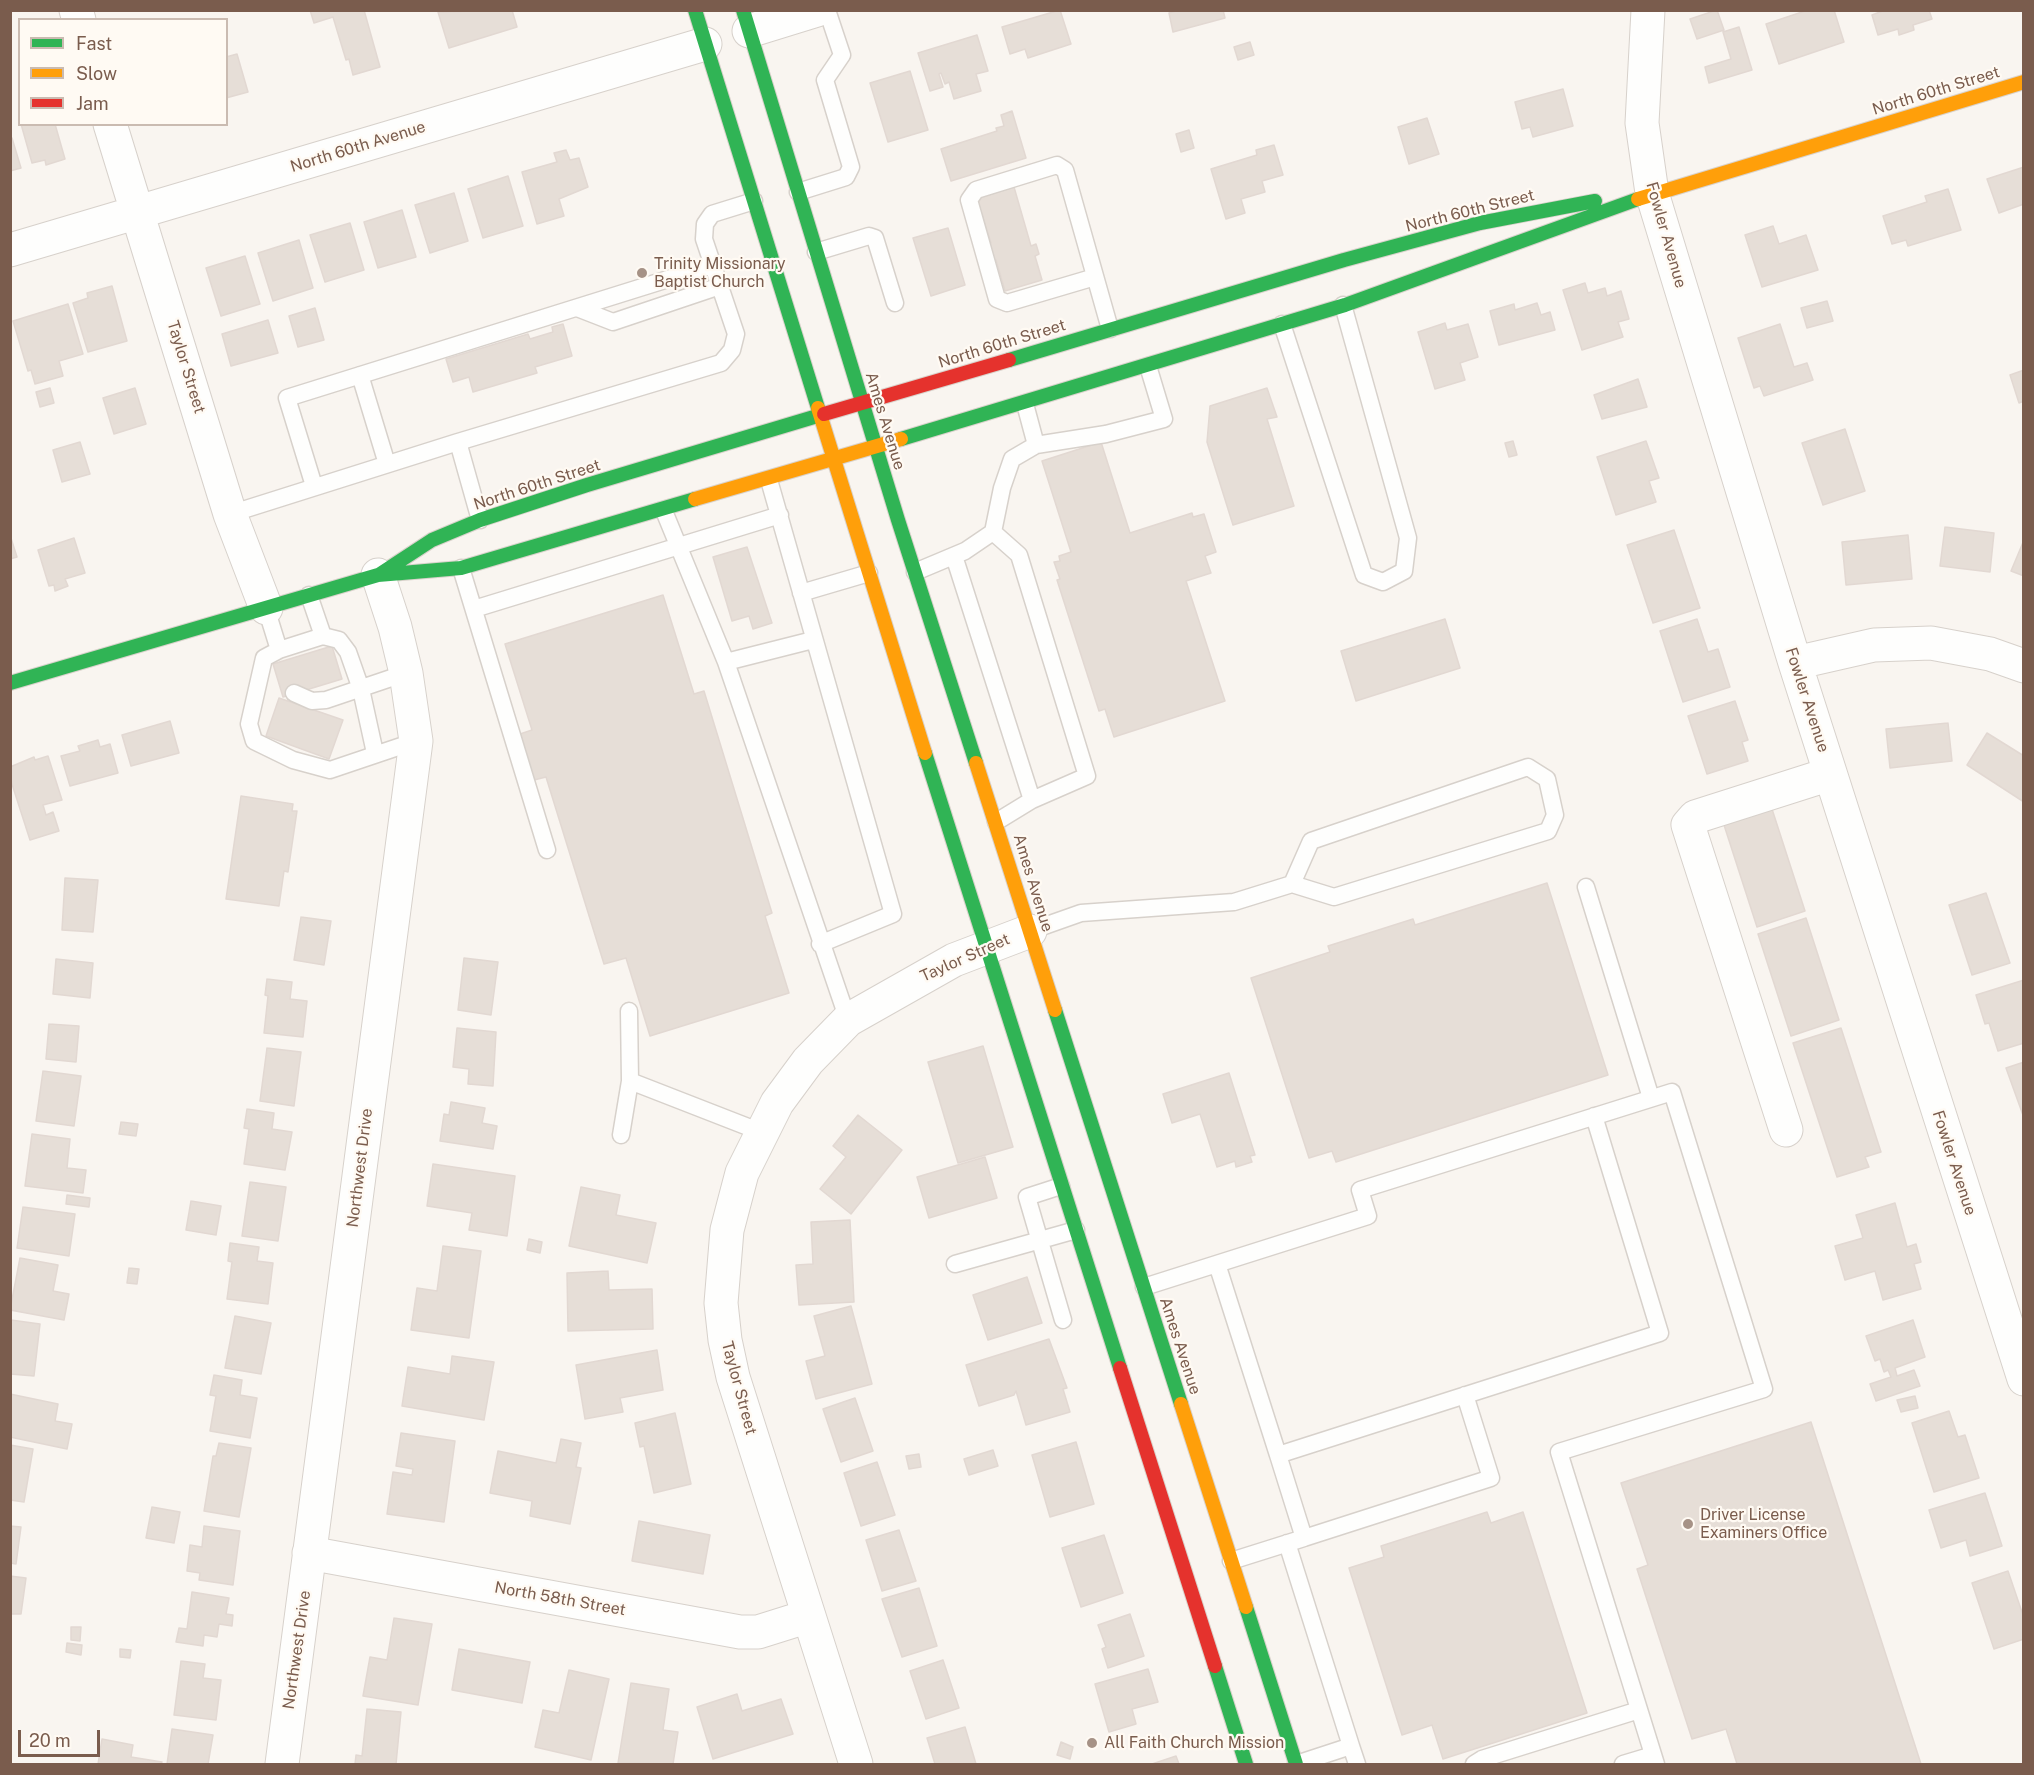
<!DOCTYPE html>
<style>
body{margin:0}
#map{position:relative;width:2034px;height:1775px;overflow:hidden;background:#f9f5f0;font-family:"Public Sans",sans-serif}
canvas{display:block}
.frame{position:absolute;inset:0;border:12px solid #7a5c4d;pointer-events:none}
.legend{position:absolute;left:18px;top:18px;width:210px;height:108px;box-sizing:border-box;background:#fffaf3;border:2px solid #cabbb1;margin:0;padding:8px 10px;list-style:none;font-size:18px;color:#7a5c4d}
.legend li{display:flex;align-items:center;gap:12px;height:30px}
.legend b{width:30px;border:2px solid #cabbb1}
.scale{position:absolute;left:18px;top:1730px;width:82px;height:27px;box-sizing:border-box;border:3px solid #7a5c4d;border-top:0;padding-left:8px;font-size:18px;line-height:21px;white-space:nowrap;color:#7a5c4d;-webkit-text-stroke:4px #fffaf3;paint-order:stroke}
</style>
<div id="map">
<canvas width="2034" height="1775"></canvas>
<div class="frame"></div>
<ul class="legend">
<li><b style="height:8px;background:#30b455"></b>Fast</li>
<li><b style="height:8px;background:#ff9f0a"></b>Slow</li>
<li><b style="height:8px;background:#e5322d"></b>Jam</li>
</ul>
<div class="scale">20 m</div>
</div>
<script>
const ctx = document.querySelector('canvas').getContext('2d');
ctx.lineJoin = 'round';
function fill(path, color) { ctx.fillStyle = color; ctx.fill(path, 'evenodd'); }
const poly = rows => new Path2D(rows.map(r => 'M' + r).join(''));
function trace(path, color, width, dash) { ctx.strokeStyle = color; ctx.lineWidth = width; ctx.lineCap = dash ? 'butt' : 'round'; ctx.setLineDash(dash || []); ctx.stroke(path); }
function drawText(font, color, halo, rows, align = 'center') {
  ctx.font = font + ' "Public Sans",sans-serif'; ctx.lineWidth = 4.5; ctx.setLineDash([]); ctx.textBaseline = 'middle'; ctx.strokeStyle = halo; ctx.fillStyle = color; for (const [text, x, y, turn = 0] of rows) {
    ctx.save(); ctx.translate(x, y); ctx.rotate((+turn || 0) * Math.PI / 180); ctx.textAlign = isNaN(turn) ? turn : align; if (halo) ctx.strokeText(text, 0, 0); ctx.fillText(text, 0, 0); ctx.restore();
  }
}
const building = poly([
 [310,10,364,10,380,67,353,75,349,59,346,60,333,17,314,23,310,10],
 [512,10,517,27,449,48,438,12,512,10],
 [1060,10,1071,44,1028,58,1025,49,1010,54,1002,27,1060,10],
 [1223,10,1225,18,1173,32,1169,13,1179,10,1223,10],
 [1717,10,1724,30,1697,39,1690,19,1717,10],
 [1808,10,1834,10,1844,42,1779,64,1766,24,1808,10],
 [1929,10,1932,19,1913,25,1914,30,1899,35,1898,29,1878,35,1872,15,1885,10,1929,10],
 [1739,27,1752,70,1709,83,1705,67,1731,59,1723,32,1739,27],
 [977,35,988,71,976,74,981,91,954,99,949,82,945,84,941,73,939,74,943,87,930,91,918,53,977,35],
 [1250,42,1254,55,1238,60,1234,47,1250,42],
 [237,54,248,92,226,98,226,57,237,54],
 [910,71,928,130,888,142,870,83,910,71],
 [1563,89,1573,126,1533,137,1530,127,1522,129,1515,102,1563,89],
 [1012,111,1026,158,951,181,941,149,997,131,996,128,1004,126,1001,115,1012,111],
 [1427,118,1439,154,1409,164,1398,127,1427,118],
 [21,124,55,124,65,159,46,165,45,160,32,163,21,124],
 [1189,130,1194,148,1181,152,1176,134,1189,130],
 [12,138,21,168,10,171,10,139,12,138],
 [1274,145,1283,175,1262,181,1265,192,1241,199,1245,213,1226,219,1211,169,1257,155,1256,150,1274,145],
 [566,150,570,160,579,158,588,187,559,199,564,216,537,224,522,172,557,162,554,153,566,150],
 [2024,167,2024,204,1999,213,1987,179,2024,167],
 [508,176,523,226,483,238,468,189,508,176],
 [1014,187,1031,246,1036,244,1039,254,1035,256,1042,280,1005,291,996,260,991,261,986,245,991,243,977,199,1014,187],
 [1948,189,1961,230,1908,246,1906,240,1892,244,1883,216,1927,202,1925,196,1948,189],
 [454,193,468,241,430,253,415,205,454,193],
 [402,210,416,257,378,268,364,222,402,210],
 [350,223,364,270,325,282,310,235,350,223],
 [1773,226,1779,244,1806,235,1818,270,1762,287,1745,235,1773,226],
 [948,228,965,285,931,296,913,238,948,228],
 [299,240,313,288,273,301,258,253,299,240],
 [245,256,260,304,221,316,206,268,245,256],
 [1585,283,1588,293,1605,288,1607,296,1621,291,1629,319,1618,322,1623,337,1582,350,1563,290,1585,283],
 [112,286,127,341,88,352,73,303,88,298,87,293,112,286],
 [1827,301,1833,321,1807,328,1801,308,1827,301],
 [1537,303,1541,315,1550,312,1555,330,1499,345,1490,311,1514,304,1515,310,1537,303],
 [68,304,83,354,59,361,63,376,35,384,31,370,28,371,13,321,68,304],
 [315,308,324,340,298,347,289,316,315,308],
 [268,320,278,353,231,366,222,334,268,320],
 [1445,323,1447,330,1468,324,1478,357,1460,363,1465,380,1435,389,1418,332,1445,323],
 [563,324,572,356,535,367,537,373,473,392,469,377,453,382,446,359,528,334,530,339,553,332,552,327,563,324],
 [1780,324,1794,367,1807,363,1813,380,1764,396,1760,386,1754,388,1738,338,1780,324],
 [2024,370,2024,401,2019,403,2010,375,2024,370],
 [1638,379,1647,407,1602,419,1594,395,1638,379],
 [50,388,54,403,40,407,36,392,50,388],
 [135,388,146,424,114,434,103,398,135,388],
 [1267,388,1277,417,1267,419,1294,506,1233,525,1207,442,1210,406,1267,388],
 [1845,429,1865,491,1823,505,1802,443,1845,429],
 [1513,441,1517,455,1509,457,1505,443,1513,441],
 [1646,441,1659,478,1649,481,1656,502,1616,515,1597,457,1646,441],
 [80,442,90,474,62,482,53,450,80,442],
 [1101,442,1130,533,1192,513,1193,517,1204,514,1216,552,1205,556,1211,573,1186,581,1225,701,1114,737,1105,709,1099,711,1057,580,1060,579,1054,562,1060,561,1059,556,1071,552,1042,461,1101,442],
 [1945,527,1994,533,1990,572,1940,566,1945,527],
 [1674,530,1700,608,1653,623,1627,545,1674,530],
 [10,535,17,557,10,559,10,535],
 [1908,535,1912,579,1846,585,1842,542,1908,535],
 [74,538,85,573,65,579,68,586,55,591,54,585,49,586,38,550,74,538],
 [2024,540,2024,576,2011,571,2024,540],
 [747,547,772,623,753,629,749,616,732,621,713,557,747,547],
 [663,595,694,694,704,691,772,913,765,916,789,993,650,1036,626,958,604,964,546,777,534,780,520,734,532,730,505,644,663,595],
 [1445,619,1460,668,1356,701,1341,651,1445,619],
 [1697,619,1708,652,1718,649,1730,687,1683,702,1660,631,1697,619],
 [332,646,342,679,283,697,273,664,332,646],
 [279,698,343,720,329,759,266,736,279,698],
 [1735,701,1748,740,1742,742,1748,761,1707,774,1688,716,1735,701],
 [170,721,179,753,131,766,122,735,170,721],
 [1948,723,1952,761,1890,768,1886,729,1948,723],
 [1987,733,2024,756,2024,802,1967,765,1987,733],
 [98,740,100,747,110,744,118,773,70,786,61,756,80,751,78,746,98,740],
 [48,756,62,800,43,805,46,815,53,812,59,831,30,840,10,778,10,767,34,757,35,760,48,756],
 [241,796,293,804,292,811,297,811,288,872,284,871,279,906,226,899,241,796],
 [1772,809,1805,911,1757,927,1724,825,1772,809],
 [65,878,98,880,93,932,62,930,65,878],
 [1547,883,1608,1075,1336,1162,1332,1151,1309,1158,1251,978,1330,952,1328,946,1413,919,1415,925,1547,883],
 [1986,893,2010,963,1972,975,1949,905,1986,893],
 [301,917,331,921,324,965,294,960,301,917],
 [1806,918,1839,1020,1791,1036,1758,934,1806,918],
 [464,958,498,962,491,1015,458,1010,464,958],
 [56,959,93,963,90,998,53,994,56,959],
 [267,979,292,982,290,999,307,1001,303,1037,264,1033,268,996,265,995,267,979],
 [2024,980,2024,1043,1998,1051,1989,1023,1985,1024,1976,995,2024,980],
 [49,1024,79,1026,76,1062,46,1059,49,1024],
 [457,1028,496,1032,493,1086,468,1084,469,1069,453,1067,457,1028],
 [1841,1028,1881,1152,1865,1157,1869,1167,1837,1177,1793,1043,1841,1028],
 [983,1046,1013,1147,958,1163,928,1062,983,1046],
 [267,1048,301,1052,294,1106,260,1101,267,1048],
 [2024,1062,2024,1118,2006,1068,2024,1062],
 [43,1071,81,1076,74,1126,36,1121,43,1071],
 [1229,1073,1255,1155,1250,1156,1252,1162,1236,1167,1235,1161,1217,1167,1200,1114,1172,1123,1163,1094,1229,1073],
 [451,1102,485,1108,482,1123,497,1126,493,1149,440,1141,444,1114,449,1115,451,1102],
 [247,1109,274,1113,272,1129,292,1132,285,1170,244,1164,249,1129,244,1128,247,1109],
 [858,1115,902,1150,851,1214,820,1189,846,1157,833,1146,858,1115],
 [121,1122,138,1124,136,1136,119,1134,121,1122],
 [32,1134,70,1139,67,1168,86,1170,83,1193,25,1186,32,1134],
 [985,1157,997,1198,929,1218,917,1177,985,1157],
 [433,1164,515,1176,507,1236,469,1230,472,1213,427,1206,433,1164],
 [250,1182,286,1187,278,1241,242,1236,250,1182],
 [581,1187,620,1195,616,1215,656,1223,647,1263,569,1246,581,1187],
 [67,1195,90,1198,89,1207,66,1204,67,1195],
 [191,1201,221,1206,216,1235,186,1230,191,1201],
 [1895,1203,1907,1247,1916,1244,1921,1262,1914,1264,1921,1289,1883,1300,1875,1271,1845,1280,1835,1246,1863,1238,1856,1215,1895,1203],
 [23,1207,75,1214,69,1256,17,1248,23,1207],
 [850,1220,854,1302,799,1305,796,1265,813,1264,811,1222,850,1220],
 [529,1239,542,1242,540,1253,527,1250,529,1239],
 [230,1243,259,1247,257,1261,273,1263,268,1304,227,1299,232,1262,228,1261,230,1243],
 [443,1246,481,1251,469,1338,411,1330,417,1288,437,1291,443,1246],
 [20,1258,58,1265,53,1291,69,1294,64,1320,10,1310,20,1258],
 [129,1268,139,1269,137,1284,127,1283,129,1268],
 [608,1271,609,1290,652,1289,653,1329,568,1331,567,1273,608,1271],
 [1027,1277,1042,1323,988,1340,973,1295,1027,1277],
 [851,1306,872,1384,816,1399,806,1361,825,1356,814,1316,851,1306],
 [235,1316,271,1323,261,1374,225,1368,235,1316],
 [11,1320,40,1324,34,1376,10,1374,11,1320],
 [1913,1320,1925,1357,1895,1368,1897,1376,1914,1370,1920,1386,1876,1401,1870,1384,1891,1377,1888,1370,1884,1372,1880,1359,1875,1361,1866,1336,1913,1320],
 [1049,1339,1067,1388,1063,1389,1070,1412,1026,1425,1016,1391,1014,1395,979,1406,966,1365,1049,1339],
 [657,1350,663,1390,620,1398,623,1412,585,1419,576,1365,657,1350],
 [452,1356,494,1362,484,1420,402,1406,408,1367,450,1374,452,1356],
 [214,1375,242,1380,240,1395,257,1398,250,1438,210,1431,216,1396,210,1395,214,1375],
 [10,1394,58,1404,55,1421,72,1424,67,1449,10,1437,10,1394],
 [1915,1396,1918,1408,1901,1412,1897,1400,1915,1396],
 [855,1398,873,1451,841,1462,823,1409,855,1398],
 [1949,1411,1958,1437,1965,1435,1979,1478,1934,1492,1912,1423,1949,1411],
 [675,1413,691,1484,654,1493,644,1446,640,1447,635,1423,675,1413],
 [1811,1422,1921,1764,1737,1764,1726,1729,1692,1739,1637,1569,1648,1565,1621,1483,1811,1422],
 [401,1433,455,1441,444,1522,387,1514,393,1472,412,1475,413,1469,396,1466,401,1433],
 [561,1439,581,1443,576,1467,581,1468,570,1524,530,1516,532,1501,490,1493,498,1451,556,1463,561,1439],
 [1076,1442,1094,1504,1050,1517,1032,1455,1076,1442],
 [219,1443,251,1448,239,1517,204,1511,213,1456,216,1456,219,1443],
 [10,1445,33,1449,24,1502,10,1500,10,1445],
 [993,1450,998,1466,969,1475,964,1459,993,1450],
 [919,1454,921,1467,909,1469,906,1456,919,1454],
 [877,1462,895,1515,861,1526,844,1473,877,1462],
 [1985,1493,2002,1546,1970,1556,1966,1540,1941,1548,1929,1510,1985,1493],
 [152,1507,180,1512,174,1543,146,1538,152,1507],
 [1487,1512,1491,1523,1523,1512,1587,1713,1443,1759,1432,1725,1402,1735,1349,1568,1384,1557,1381,1546,1487,1512],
 [639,1521,710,1535,703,1574,632,1561,639,1521],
 [10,1526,21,1527,16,1564,10,1563,10,1526],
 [204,1526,240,1531,233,1585,199,1580,200,1573,187,1571,190,1545,202,1547,204,1526],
 [899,1530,916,1581,882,1591,866,1540,899,1530],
 [1104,1535,1123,1593,1081,1607,1062,1548,1104,1535],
 [2008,1571,2024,1618,2024,1639,1994,1649,1972,1583,2008,1571],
 [10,1576,26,1578,21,1614,10,1614,10,1576],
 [919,1588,937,1646,902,1657,882,1599,919,1588],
 [192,1592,229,1598,226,1614,233,1615,232,1626,219,1624,217,1637,204,1635,203,1646,176,1642,179,1628,187,1629,192,1592],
 [1130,1614,1144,1656,1108,1668,1102,1649,1106,1647,1098,1625,1130,1614],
 [394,1618,432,1624,418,1705,363,1696,370,1657,387,1660,394,1618],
 [71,1627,81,1627,80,1641,71,1640,71,1627],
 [67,1643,82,1645,81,1655,66,1652,67,1643],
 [120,1649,131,1650,130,1658,120,1657,120,1649],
 [459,1649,530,1662,522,1703,452,1690,459,1649],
 [943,1660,959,1708,926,1719,910,1671,943,1660],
 [181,1661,205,1664,203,1678,221,1680,216,1720,174,1715,181,1661],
 [1148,1669,1158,1702,1132,1709,1136,1724,1109,1732,1095,1684,1148,1669],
 [569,1670,609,1679,591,1760,535,1747,543,1710,559,1713,569,1670],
 [631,1683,669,1689,663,1730,678,1732,673,1764,618,1763,631,1683],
 [737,1694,742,1711,781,1699,793,1734,713,1759,697,1707,737,1694],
 [367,1709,401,1712,396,1764,355,1764,356,1755,362,1756,367,1709],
 [965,1727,976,1764,935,1764,927,1738,965,1727],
 [172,1729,213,1735,208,1764,167,1764,172,1729],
 [102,1739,133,1745,131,1757,162,1762,161,1764,98,1764,102,1739],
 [1061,1742,1073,1747,1070,1759,1057,1755,1061,1742],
 [1176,1756,1179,1764,1152,1764,1176,1756]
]);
const lane = poly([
 [798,192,846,177,851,167,825,80,842,55,827,10],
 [816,252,869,236,875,238,895,303],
 [1095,277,1007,303,997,299,969,200,976,190,1057,165,1065,170,1110,329],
 [577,308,613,322,720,286],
 [1282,324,1364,575,1383,582,1404,571,1408,538,1343,305],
 [360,375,387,464],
 [458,442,721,363,732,350,736,334,704,239,705,224,712,214,754,201],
 [1036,445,1106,434,1164,419,1148,366],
 [769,480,893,914,820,944],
 [314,486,287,398,713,265],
 [664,511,726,662,848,1020],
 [230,514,458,442,480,520],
 [993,532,1019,555,1087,776,1032,800,996,822],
 [954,556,1032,800],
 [461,568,547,850],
 [915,572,965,551,993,532,1002,488,1012,459,1036,445,1025,404],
 [801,593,869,573],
 [309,595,323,636],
 [266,608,279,650],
 [474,609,780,515],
 [726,662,813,640],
 [294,693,312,701,326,700,406,673],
 [375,753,361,689,348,652,339,640,323,636,279,650,264,658,249,724,254,741,293,760,330,770,416,741],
 [1586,887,1651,1098],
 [1030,931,1081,913,1234,902,1292,884,1334,897,1548,831,1555,815,1547,779,1528,767,1311,841,1292,884],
 [629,1011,630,1081,761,1132],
 [621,1135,630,1081],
 [1061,1186,1027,1197,1063,1320],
 [955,1264,1076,1230],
 [1217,1264,1278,1455],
 [1144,1287,1368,1216,1360,1190,1672,1092,1764,1389,1559,1452,1656,1764],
 [1304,1538,1491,1478,1465,1395],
 [1287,1543,1351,1746,1296,1764],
 [1231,1561,1304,1538,1278,1455,1660,1333,1594,1116],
 [1351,1746,1357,1764],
 [1474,1764,1482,1759,1639,1710],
 [1623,1764,1653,1755]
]);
const street = poly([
 [76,10,79,20],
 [1648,10,1642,123,1652,193,1795,663,2024,1379],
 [749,31,817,10],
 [110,124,230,514,266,608],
 [10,250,705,44],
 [1795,663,1874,645,1931,643,1990,654,2024,666],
 [1786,1130,1688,825,1695,817,1830,774],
 [309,1553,740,1632,758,1632,809,1616],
 [282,1764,416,741,406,673,395,627,378,575],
 [856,1764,733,1377,725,1340,721,1303,727,1230,742,1173,777,1103,808,1061,848,1020,954,960,1030,931]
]);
const fast = poly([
 [695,10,818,408],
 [743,10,898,520,976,763],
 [1009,360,1344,260,1480,223,1595,201],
 [901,439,1345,305,1638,199],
 [380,574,432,540,480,520,587,485,824,414],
 [10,683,378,575,461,568,695,499],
 [925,753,1120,1368],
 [1055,1010,1181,1404],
 [1246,1607,1296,1764],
 [1215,1666,1246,1764]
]);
const slow = poly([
 [1638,199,2024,82],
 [818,408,925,753],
 [695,499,901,439],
 [976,763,1055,1010],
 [1181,1404,1246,1607]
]);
const jam = poly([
 [824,414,1009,360],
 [1120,1368,1215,1666]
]);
const markers = [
 [642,273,6,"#a69286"],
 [1688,1524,6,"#a69286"],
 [1092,1743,6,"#a69286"]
];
const streetNames = [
 ["North 60th Street",1936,91,-17],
 ["North 60th Avenue",358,147,-17],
 ["North 60th Street",1470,211,-14],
 ["Fowler Avenue",1666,235,74],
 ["North 60th Street",1002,344,-17],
 ["Taylor Street",186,367,73],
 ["Ames Avenue",885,421,73],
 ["North 60th Street",537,485,-18],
 ["Fowler Avenue",1807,700,72],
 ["Ames Avenue",1033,883,73],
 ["Taylor Street",965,958,-24],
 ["Fowler Avenue",1954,1163,72],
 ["Northwest Drive",360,1168,-83],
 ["Ames Avenue",1180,1346,72],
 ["Taylor Street",739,1388,75],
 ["North 58th Street",560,1599,10],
 ["Northwest Drive",297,1650,-82]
];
const poiNames = [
 ["Trinity Missionary",654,264],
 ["Baptist Church",654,282],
 ["Driver License",1700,1515],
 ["Examiners Office",1700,1533],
 ["All Faith Church Mission",1104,1743]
];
fill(building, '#e6ded7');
trace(building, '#e2d8d2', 1.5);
trace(lane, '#d7d1cb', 19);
trace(street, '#d7d1cb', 35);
trace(fast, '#d9d2cb', 16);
trace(slow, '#d9d2cb', 16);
trace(jam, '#d9d2cb', 16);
trace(lane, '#fefefd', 16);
trace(street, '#fefefd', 33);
trace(fast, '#30b455', 14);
trace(slow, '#ff9f0a', 14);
trace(jam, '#e5322d', 14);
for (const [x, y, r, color] of markers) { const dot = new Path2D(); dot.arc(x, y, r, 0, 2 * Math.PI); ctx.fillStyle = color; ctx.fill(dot); trace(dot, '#fffaf3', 2); }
drawText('16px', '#7a5c4d', '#fffaf3', streetNames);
drawText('16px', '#7a5c4d', '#fffaf3', poiNames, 'left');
</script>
